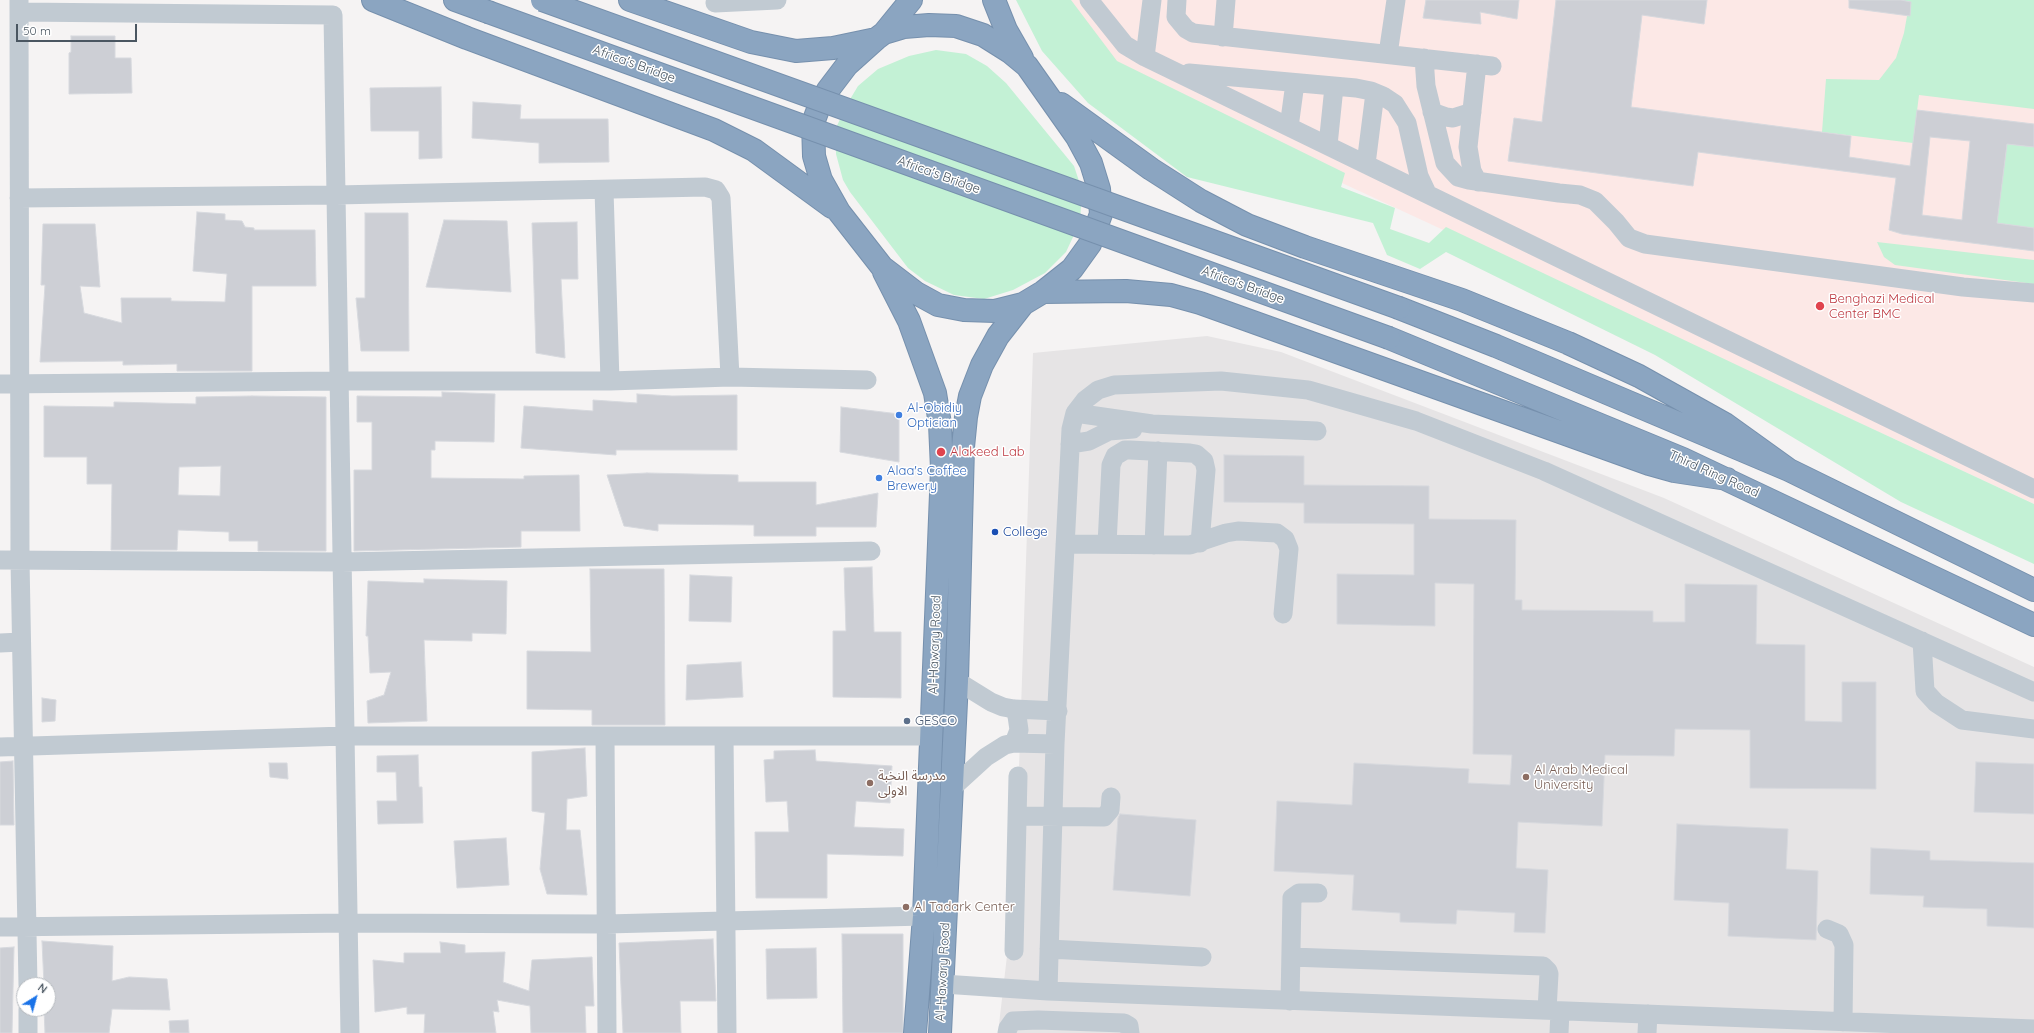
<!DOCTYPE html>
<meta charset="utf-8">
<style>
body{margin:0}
#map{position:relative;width:2034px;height:1033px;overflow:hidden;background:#f5f3f3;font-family:Quicksand,sans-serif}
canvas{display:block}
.north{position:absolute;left:16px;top:977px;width:40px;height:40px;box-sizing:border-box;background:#fff;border:1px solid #b7bbc0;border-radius:50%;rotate:37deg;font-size:11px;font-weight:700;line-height:16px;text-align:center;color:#4a5661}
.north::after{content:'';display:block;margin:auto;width:14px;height:18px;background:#1a73e8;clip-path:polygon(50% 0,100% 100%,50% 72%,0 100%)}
.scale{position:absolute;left:16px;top:24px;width:121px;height:18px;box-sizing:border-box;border:2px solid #4a5661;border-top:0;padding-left:5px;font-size:12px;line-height:14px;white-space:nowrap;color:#4a5661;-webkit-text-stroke:3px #fff;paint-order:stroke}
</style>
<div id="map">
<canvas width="2034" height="1033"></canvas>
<div class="north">N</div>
<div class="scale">50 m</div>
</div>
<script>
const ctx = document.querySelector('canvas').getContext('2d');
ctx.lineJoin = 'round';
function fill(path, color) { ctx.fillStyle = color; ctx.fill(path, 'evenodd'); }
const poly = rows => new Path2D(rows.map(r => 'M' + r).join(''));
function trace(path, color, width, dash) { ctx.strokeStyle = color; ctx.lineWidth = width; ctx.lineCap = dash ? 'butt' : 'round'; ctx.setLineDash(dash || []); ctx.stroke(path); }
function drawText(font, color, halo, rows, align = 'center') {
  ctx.font = font + ' Quicksand,"Noto Sans Arabic",sans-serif'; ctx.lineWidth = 3; ctx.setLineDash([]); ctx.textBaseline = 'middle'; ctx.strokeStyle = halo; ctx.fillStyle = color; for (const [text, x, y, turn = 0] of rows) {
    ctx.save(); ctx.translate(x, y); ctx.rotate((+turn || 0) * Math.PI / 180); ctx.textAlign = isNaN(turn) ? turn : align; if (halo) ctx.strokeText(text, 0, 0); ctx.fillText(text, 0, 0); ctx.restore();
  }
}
const education = poly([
 [1207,336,1281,352,1664,498,2034,667,2034,1033,998,1033,1015,887,1033,353]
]);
const medical = poly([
 [1047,0,2034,0,2034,504,1092,67]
]);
const green = poly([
 [1016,0,1071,0,1117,61,1345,173,1341,187,1395,208,1390,229,1429,243,1446,227,1817,403,2034,504,2034,564,1901,502,1655,355,1446,252,1420,269,1387,255,1373,223,1187,177,1088,103,1042,51],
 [1901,0,2034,0,2034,109,1919,95,1913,143,1822,132,1826,79,1879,80,1896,58,1904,33,1907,16,1910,16,1911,3],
 [936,50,966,54,987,66,1006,83,1074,166,1082,190,1080,222,1066,252,1045,273,1013,290,984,299,954,295,925,281,908,268,850,192,843,180,836,154,836,128,846,106,858,86,878,69,909,56],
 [2007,144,2034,147,2034,228,1997,223],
 [1877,242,2034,260,2034,284,1895,265,1884,257]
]);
const building = poly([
 [1426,0,1519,0,1517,19,1480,12,1481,24,1423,18,1426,0],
 [1556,0,1707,0,1704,24,1642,15,1631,107,1851,136,1849,157,1910,166,1917,110,2034,124,2034,147,2007,144,1997,223,2034,228,2034,251,1902,234,1889,230,1896,178,1698,152,1693,186,1508,161,1514,118,1542,122,1556,0],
 [1930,137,1970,141,1962,220,1922,215,1930,137],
 [1849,0,1901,0,1911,2,1910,16,1849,8,1849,0],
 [71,36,115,36,115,58,131,58,132,93,69,94,69,53,71,52,71,36],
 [441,87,442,158,419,159,419,131,371,131,370,88,441,87],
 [473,102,521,105,520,119,608,119,609,162,539,163,539,143,472,138,473,102],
 [197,212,225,214,225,220,242,221,245,227,254,228,254,230,315,230,316,286,252,286,252,371,177,371,177,364,123,365,123,361,40,362,45,285,41,285,43,224,95,224,100,287,80,286,84,313,122,323,121,298,171,298,171,301,225,302,227,274,193,271,197,212],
 [365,213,408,213,409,351,361,351,356,298,365,298,365,213],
 [444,220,507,221,511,292,426,287,444,220],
 [577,222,578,279,561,279,565,358,536,353,532,223,577,222],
 [442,392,495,394,494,442,435,441,435,450,431,450,431,478,524,479,524,476,579,475,580,531,521,531,521,547,354,551,354,470,372,470,372,422,357,422,357,396,442,397,442,392],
 [637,394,672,396,737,395,737,450,616,450,616,455,521,448,524,406,593,411,593,400,637,403,637,394],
 [252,396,326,397,326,551,258,551,258,541,229,541,229,532,178,530,177,550,111,550,112,484,87,484,87,457,44,457,44,406,114,407,114,402,196,404,196,397,252,396],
 [221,466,220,496,178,495,179,467,221,466],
 [841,407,899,414,899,462,840,452,841,407],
 [1224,455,1304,456,1304,485,1429,486,1429,519,1516,520,1515,600,1522,600,1522,610,1653,611,1653,622,1685,622,1685,584,1757,585,1756,644,1805,645,1805,721,1842,722,1842,682,1876,682,1876,789,1750,788,1750,730,1675,729,1674,756,1605,755,1602,826,1518,822,1516,868,1548,870,1545,933,1514,932,1515,913,1457,910,1456,924,1400,922,1400,913,1352,910,1354,875,1274,871,1277,801,1352,805,1354,763,1469,769,1468,783,1510,785,1512,755,1473,754,1474,584,1435,583,1435,626,1337,624,1337,574,1414,575,1414,524,1304,523,1304,503,1224,502,1224,455],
 [647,473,738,475,738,482,816,482,816,505,878,493,876,527,816,527,816,536,754,536,754,525,658,524,658,531,624,526,607,475,647,473],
 [872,567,874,632,901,632,901,698,833,697,833,631,846,631,844,568,872,567],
 [590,569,664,569,665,725,592,725,592,710,527,709,527,651,591,652,590,569],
 [690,575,732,577,731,622,689,621,690,575],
 [424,579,507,581,506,634,472,633,472,641,424,640,427,721,368,723,367,701,384,695,391,672,370,673,368,636,366,636,368,581,424,583,424,579],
 [741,662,743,697,686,700,687,665,741,662],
 [42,698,56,700,55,721,42,722,42,698],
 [585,748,587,796,567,799,566,830,580,830,587,895,547,894,540,869,545,813,532,811,532,752,585,748],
 [815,750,816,761,892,766,890,803,856,801,854,827,904,829,903,856,827,854,827,898,756,898,755,832,789,832,787,801,766,802,764,760,774,759,774,751,815,750],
 [418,755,419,787,422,787,423,823,378,824,377,801,397,801,396,772,377,772,377,756,418,755],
 [13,761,14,825,0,825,0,762,13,761],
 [1976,762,2034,764,2034,814,1974,812,1976,762],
 [269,763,287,763,288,779,270,777,269,763],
 [1120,814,1196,820,1190,896,1113,890,1118,818,1120,814],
 [1677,824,1788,829,1786,869,1818,871,1816,940,1728,936,1729,903,1674,900,1677,824],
 [506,838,509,885,457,888,454,841,506,838],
 [1871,848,1930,851,1930,860,2034,863,2034,928,1987,926,1987,909,1923,907,1924,896,1870,894,1871,848],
 [842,934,903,934,903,1033,843,1033,842,934],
 [713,939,716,1001,680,1001,681,1033,623,1033,619,943,713,939],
 [42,941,113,946,112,981,129,977,167,979,170,1010,112,1009,109,1033,45,1033,44,1009,48,1009,48,985,44,985,42,941],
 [440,942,465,945,465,953,505,952,503,982,529,991,532,960,592,957,594,1006,585,1006,586,1033,531,1033,530,1006,497,1000,499,1012,493,1011,496,1033,424,1033,425,1014,407,1014,407,1007,375,1012,373,960,404,963,404,953,441,953,440,942],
 [14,947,12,1033,0,1033,0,948,14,947],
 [816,948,817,998,767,999,766,949,816,948],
 [188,1020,189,1033,170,1033,169,1021,188,1020]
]);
const minor = poly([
 [19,0,20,560,28,985],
 [1089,0,1125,45,1145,57,2034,489],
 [1177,0,1176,17,1186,29,1193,33,1492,66],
 [715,3,777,0],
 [19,12,333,15,350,1033],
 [1223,37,1226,0],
 [1388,54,1396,0],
 [1145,57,1152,0],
 [1424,58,1426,86,1445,163,1458,177,1469,180,1559,193,1580,195,1595,201,1616,222,1629,238,1645,244,1963,287,2034,293],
 [1477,64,1468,147,1472,171,1478,182],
 [1189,73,1356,88,1371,91,1383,96,1395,104,1407,123,1419,176,1427,193],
 [1432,112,1446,117,1453,118,1472,112],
 [1289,127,1295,83],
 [1328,145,1334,87],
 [1366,164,1375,93],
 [604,190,610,381],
 [19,198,336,195,705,187,716,190,721,198,730,377],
 [0,384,339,381,610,381,730,377,867,380],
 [1075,413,1152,424,1317,431],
 [1070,444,1089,441,1109,431,1133,429],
 [1065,544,1190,545,1226,533,1238,531,1277,533,1285,539,1289,549,1283,614],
 [1107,544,1111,465,1115,456,1125,450,1130,450,1190,453,1196,454,1204,461,1206,470,1200,543],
 [1154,545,1158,451],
 [0,560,342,562,871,551],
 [1922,641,1925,691,1936,703,1962,720,2034,729],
 [0,643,21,642],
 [957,681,991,702,1003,707,1014,709,1058,711],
 [1014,709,1017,716,1019,730,1014,743],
 [605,736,607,1033],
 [724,736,727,1033],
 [0,747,345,736,931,736],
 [952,788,986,757,1005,745,1014,743,1055,744],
 [1018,816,1104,817,1110,810,1111,797],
 [0,927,348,923,606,924,924,916],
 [1827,929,1839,934,1844,945,1843,1022],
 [1049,949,1202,957],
 [1014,951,1018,776],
 [1291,957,1543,966,1548,971,1549,974,1547,1010],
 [943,984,1048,991,2034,1029],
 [1048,991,1055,744,1071,429,1075,413,1085,400,1098,390,1114,385,1221,381,1308,390,1416,421,1544,471,2034,692],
 [1290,1001,1292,898,1299,893,1318,893],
 [28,1009,28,1033],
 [1007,1033,1008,1028,1013,1021,1038,1020,1124,1023,1129,1026,1130,1033],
 [1559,1033,1560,1011],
 [1647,1033,1648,1014]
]);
const highway = poly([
 [373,0,467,38,714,130,754,150,832,207],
 [455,0,488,12],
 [630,0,751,42,796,51,833,48,876,39,884,33,904,27,929,25,956,26,983,35,1010,52,1027,66,1077,137,1091,163,1099,189,1101,214,1090,244,1072,269,1043,292,1023,304,995,311,964,310,938,305,916,293,882,267,839,212,821,180,814,156,813,123,820,104,828,90,847,65,876,39],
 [994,0,1006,30,1022,58],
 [884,33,911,0],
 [1061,104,1151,169,1201,201,1247,225,1305,247,1462,300,1568,343,1639,376,1725,424,1789,470],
 [884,272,909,321,935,393,940,424,942,469,924,916,915,1033],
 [1043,292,1126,291,1171,295,1200,303,1649,464,1674,471,1727,479],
 [1399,308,1496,346,1789,470,2034,590],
 [1389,338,1683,459,2034,625],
 [940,1033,957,681,963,447,966,417,970,396,982,365,998,336,1023,304]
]);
const highwayBridge = poly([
 [542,0,1399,308],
 [488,12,1389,338]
]);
const markers = [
 [1820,306,5,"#e0444e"],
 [899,415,4,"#3f7fe0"],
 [941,452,5,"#e0444e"],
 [879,478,4,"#3f7fe0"],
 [995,532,4,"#1a4fb4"],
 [907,721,4,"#5c6f8a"],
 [1526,777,4,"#8d6e63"],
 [870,783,4,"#8d6e63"],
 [906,907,4,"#8d6e63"]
];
const streetNames = [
 ["Africa's Bridge",634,64,20],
 ["Africa's Bridge",939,175,20],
 ["Africa's Bridge",1243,285,20],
 ["Third Ring Road",1714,474,24],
 ["Al-Hawary Road",935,645,-88],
 ["Al-Hawary Road",943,972,-87]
];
const healthNames = [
 ["Benghazi Medical",1829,299],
 ["Center BMC",1829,314],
 ["Alakeed Lab",950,452]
];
const shopNames = [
 ["Al-Obidiy",907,408],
 ["Optician",907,423],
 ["Alaa's Coffee",887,471],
 ["Brewery",887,486]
];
const transitNames = [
 ["College",1003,532]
];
const serviceNames = [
 ["GESCO",915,721]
];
const educationNames = [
 ["Al Arab Medical",1534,770],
 ["University",1534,785],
 ["مدرسة النخبة",878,776],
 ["الاولى",878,791],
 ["Al Tadark Center",914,907]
];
fill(education, '#e6e4e5');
fill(medical, '#fce8e6');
fill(green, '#c3f1d5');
fill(building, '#cdcfd5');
trace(building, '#d7d9de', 1);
trace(highway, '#7690ad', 24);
trace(minor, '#c1cad2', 19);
trace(highway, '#8ba5c1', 22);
trace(highwayBridge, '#7690ad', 24, []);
trace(highwayBridge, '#8ba5c1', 22);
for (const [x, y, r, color] of markers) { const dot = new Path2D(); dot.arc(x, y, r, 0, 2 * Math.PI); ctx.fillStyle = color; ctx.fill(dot); trace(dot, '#fff', 1.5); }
drawText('13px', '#4a5661', '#fff', streetNames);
drawText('13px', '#be3a42', '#fff', healthNames, 'left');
drawText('13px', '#366cbe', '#fff', shopNames, 'left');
drawText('13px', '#164399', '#fff', transitNames, 'left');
drawText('13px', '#4e5e75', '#fff', serviceNames, 'left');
drawText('13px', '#785e54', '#fff', educationNames, 'left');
</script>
